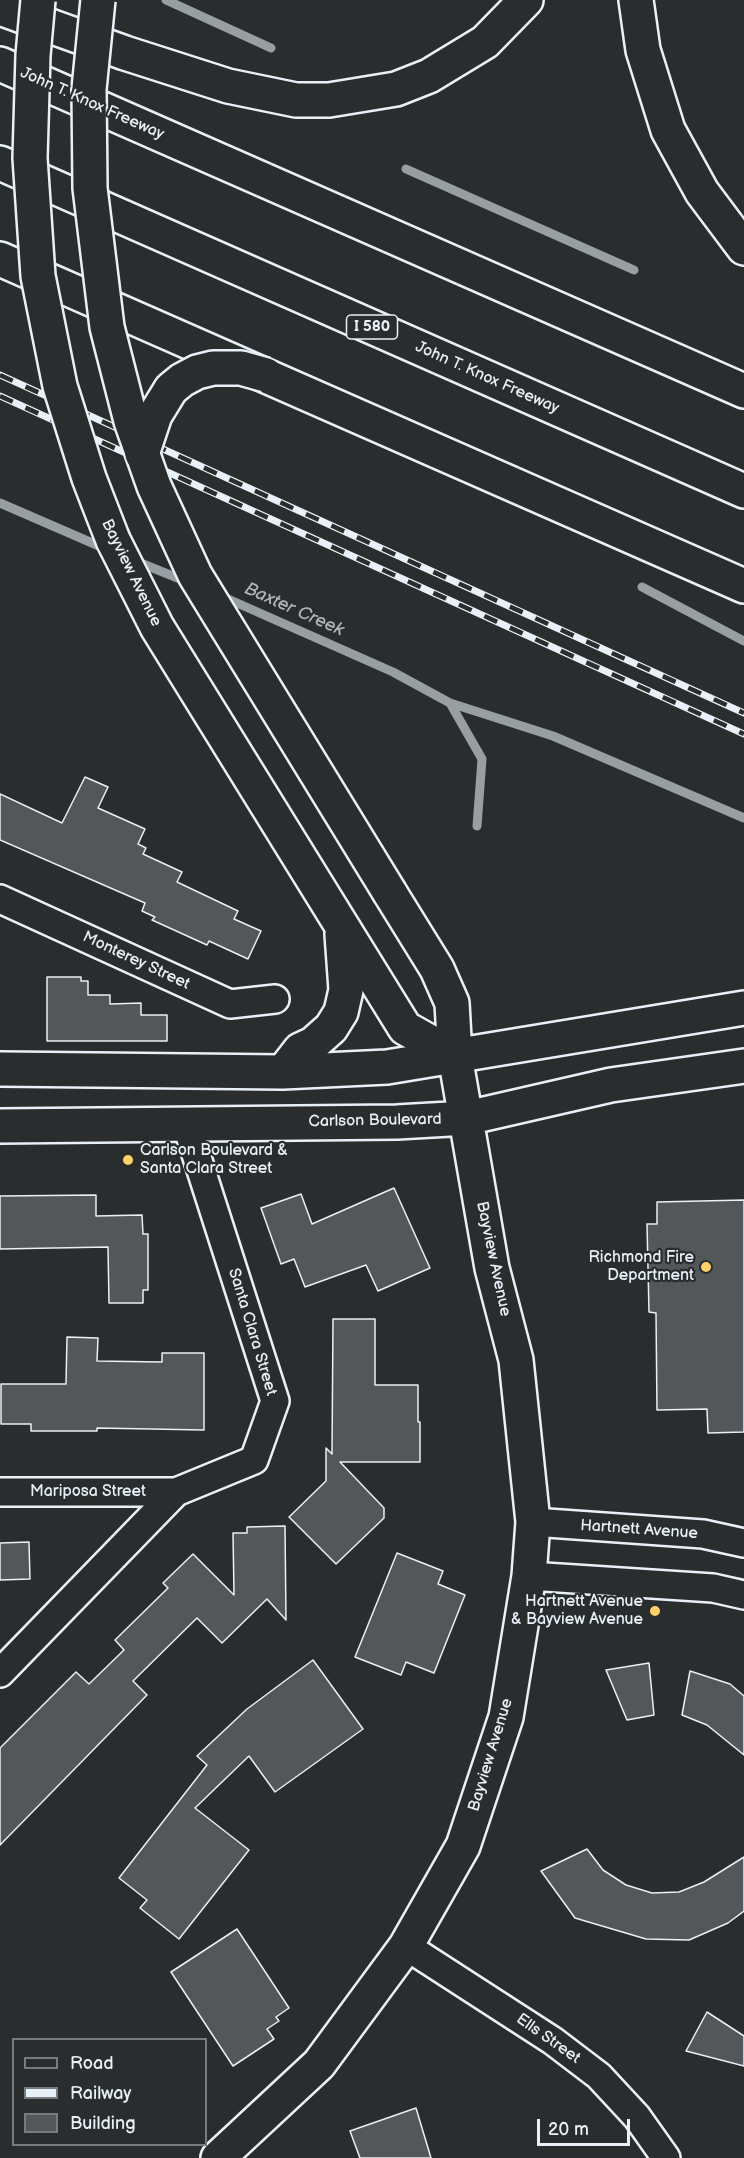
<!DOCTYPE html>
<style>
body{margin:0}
#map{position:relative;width:744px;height:2158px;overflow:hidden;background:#2a2d2e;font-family:"Balsamiq Sans",sans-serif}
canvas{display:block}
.legend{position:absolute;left:12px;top:2038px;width:195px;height:108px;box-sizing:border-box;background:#2a2d2e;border:2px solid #767b7f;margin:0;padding:8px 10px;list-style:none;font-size:18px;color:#e8f1f8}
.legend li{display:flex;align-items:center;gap:12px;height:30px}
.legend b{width:30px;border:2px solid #767b7f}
.scale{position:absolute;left:537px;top:2119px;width:93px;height:27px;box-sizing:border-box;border:3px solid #e8f1f8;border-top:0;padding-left:8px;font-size:18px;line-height:21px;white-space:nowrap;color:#e8f1f8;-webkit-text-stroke:4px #2a2d2e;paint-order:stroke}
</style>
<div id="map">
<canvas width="744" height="2158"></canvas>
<ul class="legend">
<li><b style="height:8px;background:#2a2d2e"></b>Road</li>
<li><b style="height:8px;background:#e8f1f8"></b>Railway</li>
<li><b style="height:16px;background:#535759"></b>Building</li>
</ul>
<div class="scale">20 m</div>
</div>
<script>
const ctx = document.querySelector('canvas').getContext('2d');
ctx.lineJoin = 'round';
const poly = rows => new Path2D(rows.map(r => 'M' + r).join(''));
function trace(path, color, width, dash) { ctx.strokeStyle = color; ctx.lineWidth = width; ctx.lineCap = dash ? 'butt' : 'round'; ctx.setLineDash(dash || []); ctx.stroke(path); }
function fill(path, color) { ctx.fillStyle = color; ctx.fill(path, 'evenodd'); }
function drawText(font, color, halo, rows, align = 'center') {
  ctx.font = font + ' "Balsamiq Sans",sans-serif'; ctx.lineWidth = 4.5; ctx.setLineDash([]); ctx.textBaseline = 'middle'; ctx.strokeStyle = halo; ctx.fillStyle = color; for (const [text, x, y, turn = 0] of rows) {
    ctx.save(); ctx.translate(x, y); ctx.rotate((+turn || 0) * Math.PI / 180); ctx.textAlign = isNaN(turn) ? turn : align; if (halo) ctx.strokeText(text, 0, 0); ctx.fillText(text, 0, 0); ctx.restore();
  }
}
const stream = poly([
 [166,0,271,48],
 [406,169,634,270],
 [0,503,106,549],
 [133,560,190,583],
 [642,587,744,641],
 [219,595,393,672,450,703,482,759,477,826],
 [450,703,553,736,744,818]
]);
const building = poly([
 [85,777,108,787,98,808,145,829,138,844,146,848,143,854,182,872,177,882,238,911,234,919,261,931,248,959,209,941,207,945,152,920,155,917,142,911,145,903,0,840,0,794,62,823,85,777],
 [47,977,81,977,81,981,88,981,88,995,110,995,110,1004,141,1003,141,1015,167,1015,167,1041,47,1041,47,977],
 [394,1188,430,1268,378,1291,366,1265,305,1287,294,1259,281,1264,261,1208,301,1194,312,1224,394,1188],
 [96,1195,96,1216,142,1215,143,1234,148,1234,148,1290,143,1290,143,1303,109,1303,108,1247,0,1249,0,1196,96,1195],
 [744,1200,744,1432,708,1433,707,1409,657,1410,656,1313,649,1312,647,1224,657,1224,657,1202,744,1200],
 [333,1319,375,1319,375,1385,418,1385,418,1422,420,1422,420,1462,340,1462,384,1508,384,1518,336,1564,289,1517,326,1481,326,1448,332,1454,333,1319],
 [67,1337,98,1338,97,1361,162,1362,162,1353,204,1353,204,1430,97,1428,97,1431,31,1431,31,1424,1,1424,1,1384,66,1384,67,1337],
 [285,1526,286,1620,267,1599,222,1643,197,1618,133,1681,147,1695,0,1845,0,1748,76,1672,89,1684,124,1650,115,1640,168,1588,163,1583,193,1554,234,1595,233,1533,247,1533,247,1527,285,1526],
 [29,1542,30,1579,0,1580,0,1543,29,1542],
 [397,1553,443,1571,438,1584,465,1595,434,1673,406,1662,401,1675,355,1657,397,1553],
 [313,1660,363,1729,275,1792,249,1756,195,1808,249,1850,179,1939,140,1908,147,1900,119,1878,207,1765,197,1756,247,1709,313,1660],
 [649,1663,654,1715,627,1720,606,1670,649,1663],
 [690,1671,730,1684,744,1696,744,1755,707,1725,682,1715,690,1671],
 [587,1849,603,1870,626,1885,652,1893,679,1892,704,1882,744,1857,744,1911,728,1923,689,1940,646,1939,575,1918,541,1871,587,1849],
 [237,1929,289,2008,276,2017,279,2021,267,2029,274,2039,233,2066,171,1972,237,1929],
 [707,2012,744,2036,744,2066,686,2051,707,2012],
 [416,2108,431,2158,360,2158,350,2131,416,2108]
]);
const street = poly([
 [0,899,230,1004,275,999],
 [0,1492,176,1492],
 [533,1522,703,1534,744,1543],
 [529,1576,713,1588,744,1595],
 [0,1673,176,1492,254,1460,275,1401,186,1123],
 [406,1946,553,2041,599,2076,637,2117,666,2158]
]);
const secondary = poly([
 [113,540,157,627,405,1028,455,1056],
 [0,1069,283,1072,387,1067,744,1008],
 [283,1072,300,1050,313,1044,331,1028,341,1012,346,990,342,934],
 [0,1126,397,1122,467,1118,611,1085,744,1066],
 [218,2158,319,2064,406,1946,463,1846,506,1717,529,1576,533,1522,516,1360,492,1268,455,1056,452,1003,437,969,390,893]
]);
const highway = poly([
 [636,0,643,50,668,130,702,192,744,248],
 [0,8,125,53,228,86,296,100,329,100,396,89,429,76,485,42,526,0],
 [0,64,744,391],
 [0,163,744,491],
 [0,259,744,586]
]);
const rail = poly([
 [0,375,744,713],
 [0,396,744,734]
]);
const secondaryBridge = poly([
 [38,0,33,55,30,158,38,276,60,386,89,478,113,540],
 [98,0,89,89,90,188,107,327,131,421,154,486,195,575,390,893]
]);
const highwayBridge = poly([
 [142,454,155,415,171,389,182,380,197,372,213,368,241,368,266,375]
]);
const markers = [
 [128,1160,6,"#ffd166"],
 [706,1267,6,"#ffd166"],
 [655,1611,6,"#ffd166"]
];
const shields = [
 [372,327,51]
];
const shieldNames = [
 ["I 580",372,327]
];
const streetNames = [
 ["John T. Knox Freeway",92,104,24],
 ["John T. Knox Freeway",487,378,24],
 ["Bayview Avenue",131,573,64],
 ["Monterey Street",136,961,25],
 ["Carlson Boulevard",375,1121,-1],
 ["Bayview Avenue",493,1259,78],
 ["Santa Clara Street",252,1332,73],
 ["Mariposa Street",88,1492],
 ["Hartnett Avenue",639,1530,4],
 ["Bayview Avenue",491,1755,-73],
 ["Ells Street",548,2039,35]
];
const poiNames = [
 ["Carlson Boulevard &",140,1151,"left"],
 ["Santa Clara Street",140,1169,"left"],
 ["Richmond Fire",694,1258],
 ["Department",694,1276],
 ["Hartnett Avenue",643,1602],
 ["& Bayview Avenue",643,1620]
];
const waterNames = [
 ["Baxter Creek",294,610,24]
];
trace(stream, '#989fa3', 9);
fill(building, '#535759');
trace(building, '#e8f1f8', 1.5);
trace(street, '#e8f1f8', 32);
trace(secondary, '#e8f1f8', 38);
trace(highway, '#e8f1f8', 38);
trace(street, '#2a2d2e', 27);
trace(secondary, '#2a2d2e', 33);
trace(highway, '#2a2d2e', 33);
trace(rail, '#e8f1f8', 7);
trace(rail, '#2a2d2e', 4.5, [14]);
trace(secondaryBridge, '#e8f1f8', 38, []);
trace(highwayBridge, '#e8f1f8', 38, []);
trace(secondaryBridge, '#2a2d2e', 33);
trace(highwayBridge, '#2a2d2e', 33);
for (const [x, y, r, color] of markers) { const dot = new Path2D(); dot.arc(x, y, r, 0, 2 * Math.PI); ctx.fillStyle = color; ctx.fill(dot); trace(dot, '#2a2d2e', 2); }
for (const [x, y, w] of shields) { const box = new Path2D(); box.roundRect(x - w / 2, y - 12, w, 24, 4.5); ctx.fillStyle = '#2a2d2e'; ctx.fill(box); trace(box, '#e8f1f8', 1.5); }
drawText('bold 15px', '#e8f1f8', null, shieldNames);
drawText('16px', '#e8f1f8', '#2a2d2e', streetNames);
drawText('16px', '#e8f1f8', '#2a2d2e', poiNames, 'right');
drawText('italic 18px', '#acb3b9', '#2a2d2e', waterNames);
</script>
